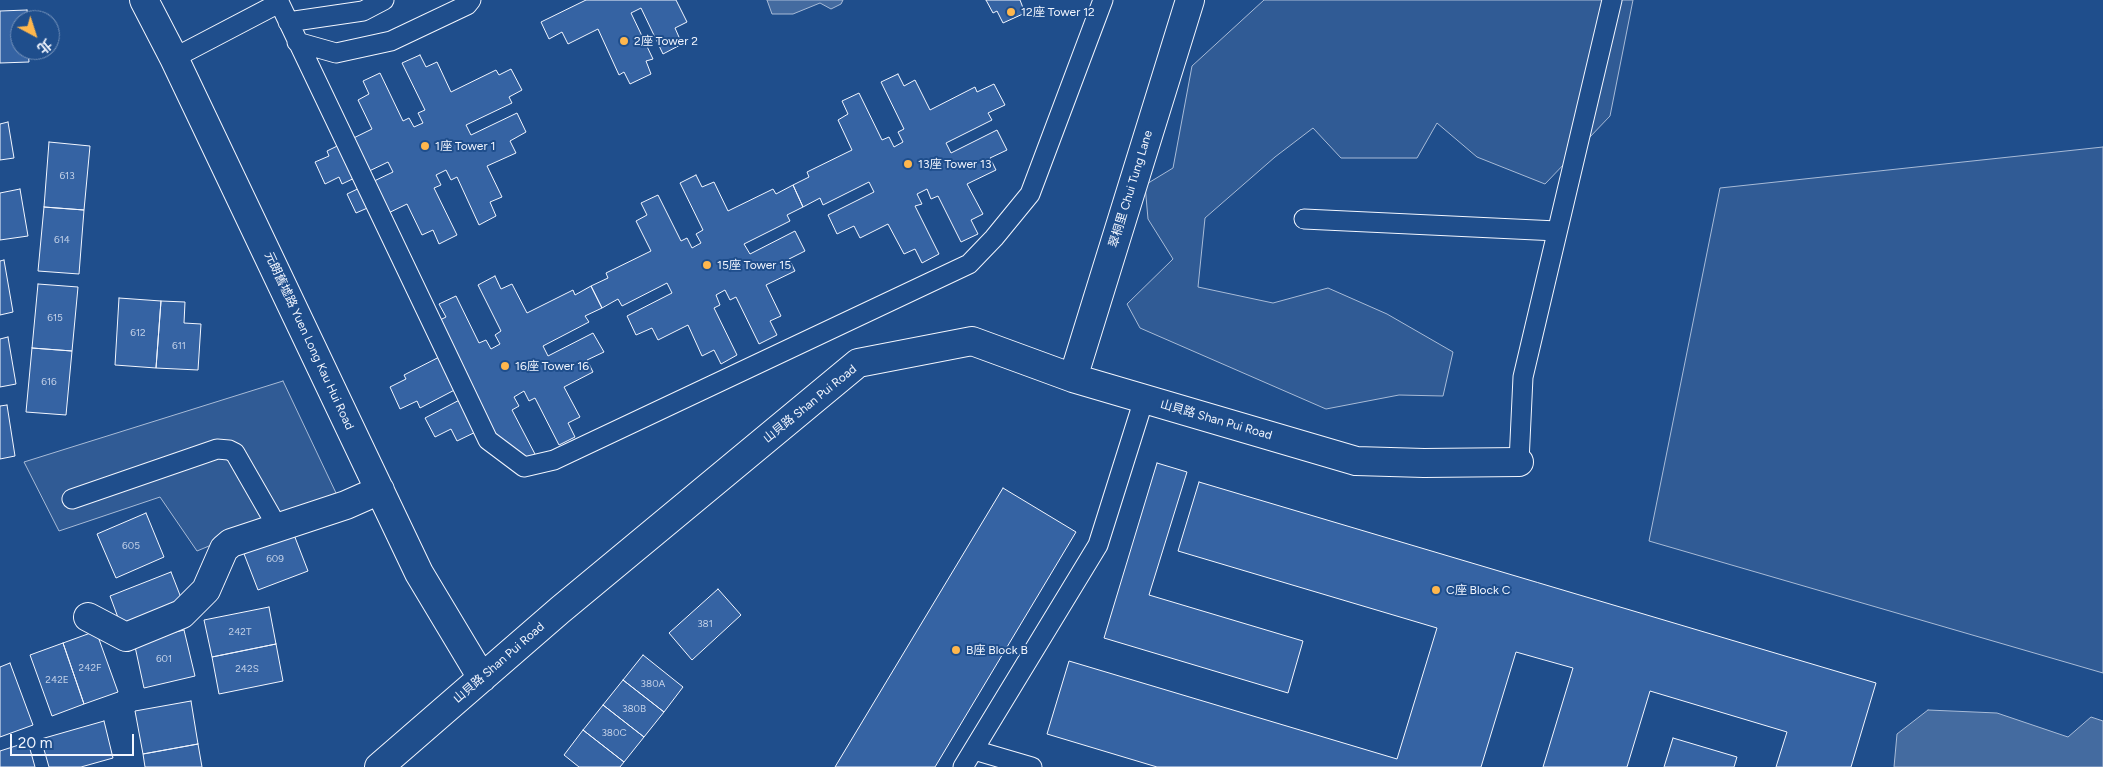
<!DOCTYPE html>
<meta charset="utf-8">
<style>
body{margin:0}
#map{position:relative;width:2103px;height:767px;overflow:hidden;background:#1f4e8c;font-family:Figtree,"Noto Sans TC",sans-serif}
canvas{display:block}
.north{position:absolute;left:10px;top:10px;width:50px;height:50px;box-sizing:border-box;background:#1f4e8c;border:1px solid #7391ba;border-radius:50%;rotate:140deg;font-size:14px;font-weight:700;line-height:20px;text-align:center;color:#f2f6ff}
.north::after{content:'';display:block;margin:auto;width:18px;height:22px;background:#ffb74d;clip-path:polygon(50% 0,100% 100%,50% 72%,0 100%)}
.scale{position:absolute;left:10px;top:734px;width:124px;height:22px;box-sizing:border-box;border:2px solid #f2f6ff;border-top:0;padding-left:6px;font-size:15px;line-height:18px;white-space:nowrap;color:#f2f6ff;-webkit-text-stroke:4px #1f4e8c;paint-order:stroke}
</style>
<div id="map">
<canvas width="2103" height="767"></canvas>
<div class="north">北</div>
<div class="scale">20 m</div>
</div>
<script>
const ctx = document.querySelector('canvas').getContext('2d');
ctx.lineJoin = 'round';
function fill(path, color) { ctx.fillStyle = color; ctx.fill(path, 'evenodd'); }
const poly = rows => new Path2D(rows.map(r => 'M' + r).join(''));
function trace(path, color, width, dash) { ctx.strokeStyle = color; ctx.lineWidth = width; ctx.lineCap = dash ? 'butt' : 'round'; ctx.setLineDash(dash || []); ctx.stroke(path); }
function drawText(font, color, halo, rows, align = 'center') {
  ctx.font = font + ' Figtree,"Noto Sans TC",sans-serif'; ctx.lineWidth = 4; ctx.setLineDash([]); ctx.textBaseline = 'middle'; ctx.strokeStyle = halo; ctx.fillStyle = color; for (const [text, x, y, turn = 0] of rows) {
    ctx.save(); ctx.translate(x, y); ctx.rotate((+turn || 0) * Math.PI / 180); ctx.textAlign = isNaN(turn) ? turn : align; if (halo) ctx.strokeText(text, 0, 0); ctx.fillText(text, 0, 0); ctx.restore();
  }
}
const built = poly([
 [1264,0,1633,0,1610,116,1545,184,1477,157,1437,123,1417,158,1341,158,1313,128,1275,157,1205,218,1198,287,1273,303,1328,288,1387,314,1453,352,1443,396,1399,395,1326,409,1140,328,1127,304,1173,259,1148,219,1145,185,1173,168,1192,66,1264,0],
 [2103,147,2103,673,1649,541,1720,188,2103,147],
 [283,381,336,493,197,551,160,497,59,531,24,462,283,381]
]);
const water = poly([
 [767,0,843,0,841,4,831,9,820,3,793,14,772,14,767,0],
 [1928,710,1997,713,2068,737,2091,717,2103,721,2103,767,1894,767,1897,734,1928,710]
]);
const building = poly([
 [586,0,676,0,687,22,675,28,682,44,663,54,641,8,631,13,653,59,646,61,651,74,630,84,624,72,619,75,598,29,568,44,562,32,549,39,541,22,586,0],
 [986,0,1020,0,1025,13,1003,23,997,11,993,13,986,0],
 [27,10,28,20,20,20,20,50,28,50,29,62,0,63,0,11,27,10],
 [420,55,426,67,437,62,451,92,496,70,499,75,511,69,522,90,509,97,512,103,466,125,471,135,517,113,526,132,510,141,516,153,487,166,502,197,490,202,496,216,479,225,457,177,451,180,446,170,436,175,441,185,434,188,457,235,439,244,433,230,422,235,407,204,378,218,372,206,356,213,347,194,393,172,388,162,342,184,339,177,325,184,315,162,329,156,327,151,372,129,358,100,369,94,363,81,380,73,403,121,409,118,414,127,423,123,418,113,425,110,402,63,420,55],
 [898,74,904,86,915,80,930,110,975,87,977,92,994,84,1005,105,988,113,992,120,946,143,951,153,997,130,1007,150,990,158,996,170,967,184,983,214,971,220,978,234,961,242,938,196,931,199,927,189,917,194,922,204,915,206,939,254,922,263,915,249,904,254,888,224,860,238,854,226,837,234,828,215,874,192,869,182,823,205,820,198,803,207,793,185,809,177,807,172,852,150,838,120,848,114,842,101,859,93,882,140,889,137,894,147,903,142,898,132,904,129,881,82,898,74],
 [8,122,14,158,0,160,0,124,8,122],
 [49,142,90,146,84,210,44,207,49,142],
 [696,175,702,187,714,182,728,211,773,189,776,194,793,185,803,207,787,215,790,221,744,244,750,254,795,231,805,251,789,259,795,271,766,285,781,316,770,321,777,335,759,344,736,297,730,300,725,290,716,295,720,305,714,308,737,355,721,364,714,350,702,356,688,325,658,340,652,328,636,335,627,316,672,293,667,283,622,306,618,299,602,308,591,286,608,278,606,273,651,251,636,221,647,215,641,203,658,195,681,241,687,238,692,248,701,243,696,234,703,230,680,183,696,175],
 [20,189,28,236,0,240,0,193,20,189],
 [44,207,84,210,79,274,38,271,44,207],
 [4,260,13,312,0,315,0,261,4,260],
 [495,276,501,289,512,284,527,313,573,290,575,295,591,286,602,308,585,316,589,322,543,346,548,356,593,333,604,352,587,360,593,372,564,387,580,417,568,423,575,437,559,445,535,398,529,401,524,391,514,397,519,406,512,410,536,456,519,465,486,427,457,441,451,429,435,437,425,418,471,394,466,384,420,408,417,401,400,409,390,387,406,379,404,375,449,352,434,323,446,317,439,304,456,296,479,343,486,340,491,349,500,344,495,335,501,331,478,285,495,276],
 [38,284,78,287,72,351,32,348,38,284],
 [119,298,161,301,156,368,115,365,119,298],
 [161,301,185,302,184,323,201,324,198,370,156,368,161,301],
 [8,337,16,384,0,387,0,339,8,337],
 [32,348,72,351,66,415,26,412,32,348],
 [7,405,15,456,0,459,0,406,7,405],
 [1157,463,1187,472,1149,595,1303,641,1288,693,1104,638,1157,463],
 [1199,482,1876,683,1851,767,1776,767,1787,732,1650,691,1627,767,1543,767,1573,668,1516,652,1481,767,1157,767,1047,734,1069,661,1397,759,1437,628,1178,551,1199,482],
 [1003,488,1076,532,935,767,835,767,1003,488],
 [146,513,164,557,116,578,97,534,146,513],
 [291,527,308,571,258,590,241,546,291,527],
 [171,572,185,608,123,631,110,596,171,572],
 [718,589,741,615,692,660,669,633,718,589],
 [269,607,276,644,212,657,204,620,269,607],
 [184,630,195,676,144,688,134,642,184,630],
 [96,631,118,692,84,704,63,643,96,631],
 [63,643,84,704,52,716,30,655,63,643],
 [276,644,283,681,219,694,212,657,276,644],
 [643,655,683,687,664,712,623,680,643,655],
 [10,663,33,725,0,737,0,667,10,663],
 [623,680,664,712,644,737,603,705,623,680],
 [191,701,198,744,143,754,135,711,191,701],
 [603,705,644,737,624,762,583,730,603,705],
 [104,721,113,758,81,767,49,767,41,739,104,721],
 [583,730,624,762,620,767,579,767,564,755,583,730],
 [1673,738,1737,757,1734,767,1664,767,1673,738],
 [28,742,35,767,0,767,0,751,28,742],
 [198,744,202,767,145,767,143,754,198,744]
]);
const service = poly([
 [278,0,488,440,524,467,554,460,969,264,994,238,1030,194,1103,0],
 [288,22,363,11,384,0],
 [297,42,336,53,391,41,467,5,471,0],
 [174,58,279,3],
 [1304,219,1557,231],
 [1519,462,1523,377,1612,0],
 [72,499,217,449,229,450,235,453,278,528],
 [974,750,1032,767],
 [963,767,1098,545,1144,399]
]);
const minor = poly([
 [144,0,174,58,419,573,482,678],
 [1073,378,1190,0],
 [88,617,126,637,182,614,206,590,224,549,231,543,346,505,380,490],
 [379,767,560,610,858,363,972,341,1073,378,1356,461,1424,463,1519,462]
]);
const markers = [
 [1011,12,5,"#ffb74d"],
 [624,41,5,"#ffb74d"],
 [425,146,5,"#ffb74d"],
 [908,164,5,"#ffb74d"],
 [707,265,5,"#ffb74d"],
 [505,366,5,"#ffb74d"],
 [1436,590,5,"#ffb74d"],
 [956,650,5,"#ffb74d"]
];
const numberNames = [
 ["613",67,176],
 ["614",62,240],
 ["615",55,318],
 ["612",138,333],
 ["611",179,346],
 ["616",49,382],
 ["605",131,546],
 ["609",275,559],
 ["381",705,624],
 ["242T",240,632],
 ["601",164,659],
 ["242F",90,668],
 ["242S",247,669],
 ["242E",57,680],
 ["380A",653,684],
 ["380B",634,709],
 ["380C",614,733]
];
const poiNames = [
 ["12座 Tower 12",1021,12],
 ["2座 Tower 2",634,41],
 ["1座 Tower 1",435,146],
 ["13座 Tower 13",918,164],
 ["15座 Tower 15",717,265],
 ["16座 Tower 16",515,366],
 ["C座 Block C",1446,590],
 ["B座 Block B",966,650]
];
const streetNames = [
 ["翠桐里 Chui Tung Lane",1131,189,-73],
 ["元朗舊墟路 Yuen Long Kau Hui Road",309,341,65],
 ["山貝路 Shan Pui Road",810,404,-39],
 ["山貝路 Shan Pui Road",1216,420,16],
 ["山貝路 Shan Pui Road",499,663,-41]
];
fill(built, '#305b95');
trace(built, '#a8bbd7', 1);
fill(water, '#446ba0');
trace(water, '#a8bbd7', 1);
fill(building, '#3563a3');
trace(building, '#f2f6ff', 1);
trace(service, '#f2f6ff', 21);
trace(minor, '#f2f6ff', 30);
trace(service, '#1f4e8c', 19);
trace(minor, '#1f4e8c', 28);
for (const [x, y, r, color] of markers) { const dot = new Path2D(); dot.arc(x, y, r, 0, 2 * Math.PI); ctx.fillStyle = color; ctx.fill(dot); trace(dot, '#1f4e8c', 2); }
drawText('10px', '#c3d1e8', null, numberNames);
drawText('12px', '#f2f6ff', '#1f4e8c', poiNames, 'left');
drawText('12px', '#f2f6ff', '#1f4e8c', streetNames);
</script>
